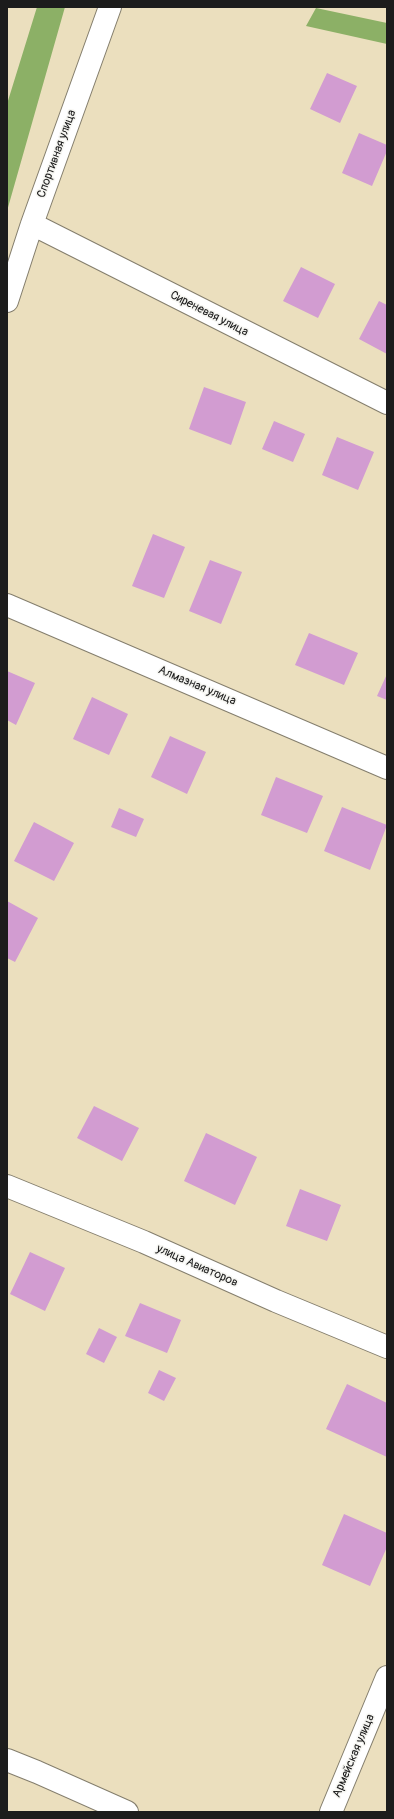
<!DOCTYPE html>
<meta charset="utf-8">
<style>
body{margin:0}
#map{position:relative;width:394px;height:1819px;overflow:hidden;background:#ebdfbe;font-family:Pangolin,sans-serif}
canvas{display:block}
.frame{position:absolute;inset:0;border:8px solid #1c1c1c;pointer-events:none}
</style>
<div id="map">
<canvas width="394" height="1819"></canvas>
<div class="frame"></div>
</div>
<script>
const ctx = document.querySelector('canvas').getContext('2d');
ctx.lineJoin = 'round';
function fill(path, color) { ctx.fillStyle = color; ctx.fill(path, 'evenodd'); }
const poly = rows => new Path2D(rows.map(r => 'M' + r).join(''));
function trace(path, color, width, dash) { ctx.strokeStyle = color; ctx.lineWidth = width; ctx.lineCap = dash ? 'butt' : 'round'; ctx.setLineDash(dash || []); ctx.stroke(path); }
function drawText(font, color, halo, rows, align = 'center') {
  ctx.font = font + ' Pangolin,sans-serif'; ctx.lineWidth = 3; ctx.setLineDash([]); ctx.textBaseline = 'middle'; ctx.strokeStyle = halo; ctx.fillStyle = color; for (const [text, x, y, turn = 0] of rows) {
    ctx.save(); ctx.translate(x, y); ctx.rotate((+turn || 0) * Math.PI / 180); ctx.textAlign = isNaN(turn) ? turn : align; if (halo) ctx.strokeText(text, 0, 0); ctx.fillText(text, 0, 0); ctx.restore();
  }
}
const forest = poly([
 [37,7,65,7,7,211,7,104],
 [316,8,387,23,387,44,306,26]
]);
const building = poly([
 [327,73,357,86,340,123,310,109],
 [359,133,387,145,387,151,372,186,342,173],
 [301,267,335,284,318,318,283,301],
 [379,301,387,305,387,354,359,339],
 [204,387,246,402,231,445,189,429],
 [274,421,305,434,293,462,262,449],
 [337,437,374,452,358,490,322,475],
 [153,534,185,547,164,598,132,586],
 [210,560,242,572,221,624,189,611],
 [309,633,358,653,344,685,295,665],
 [7,671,35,683,16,725,7,720],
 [387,674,387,700,377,696],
 [92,697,128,714,109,755,73,739],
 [170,736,206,752,187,794,151,777],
 [276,777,323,796,307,833,261,815],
 [342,807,387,825,370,870,324,851],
 [119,808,144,819,136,837,111,827],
 [34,822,74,843,54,881,14,861],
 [7,901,38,918,15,962,7,958],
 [94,1106,139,1128,122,1161,77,1138],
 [206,1133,257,1157,235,1205,184,1181],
 [300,1189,341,1205,327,1241,286,1226],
 [30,1252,65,1268,45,1311,10,1294],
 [140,1303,181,1320,167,1353,125,1336],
 [99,1328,117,1337,104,1363,86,1354],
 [159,1370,176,1378,164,1401,148,1393],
 [347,1384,387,1403,387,1457,326,1429],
 [344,1514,387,1533,387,1547,370,1586,322,1565]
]);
const street = poly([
 [32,224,387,403],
 [7,301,32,224,110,7],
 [7,605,387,768],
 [7,1186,144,1242,276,1301,387,1347],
 [7,1760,37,1772,127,1812],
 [331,1812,387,1677]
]);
const streetNames = [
 ["Спортивная улица",57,154,-70],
 ["Сиреневая улица",209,314,27],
 ["Алмазная улица",197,686,23],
 ["улица Авиаторов",197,1266,24],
 ["Армейская улица",354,1756,-67]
];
fill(forest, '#8cb066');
fill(building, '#d29cd1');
trace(street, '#847e6d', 24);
trace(street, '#fff', 22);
drawText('12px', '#1c1c1c', '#f6f6f2', streetNames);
</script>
